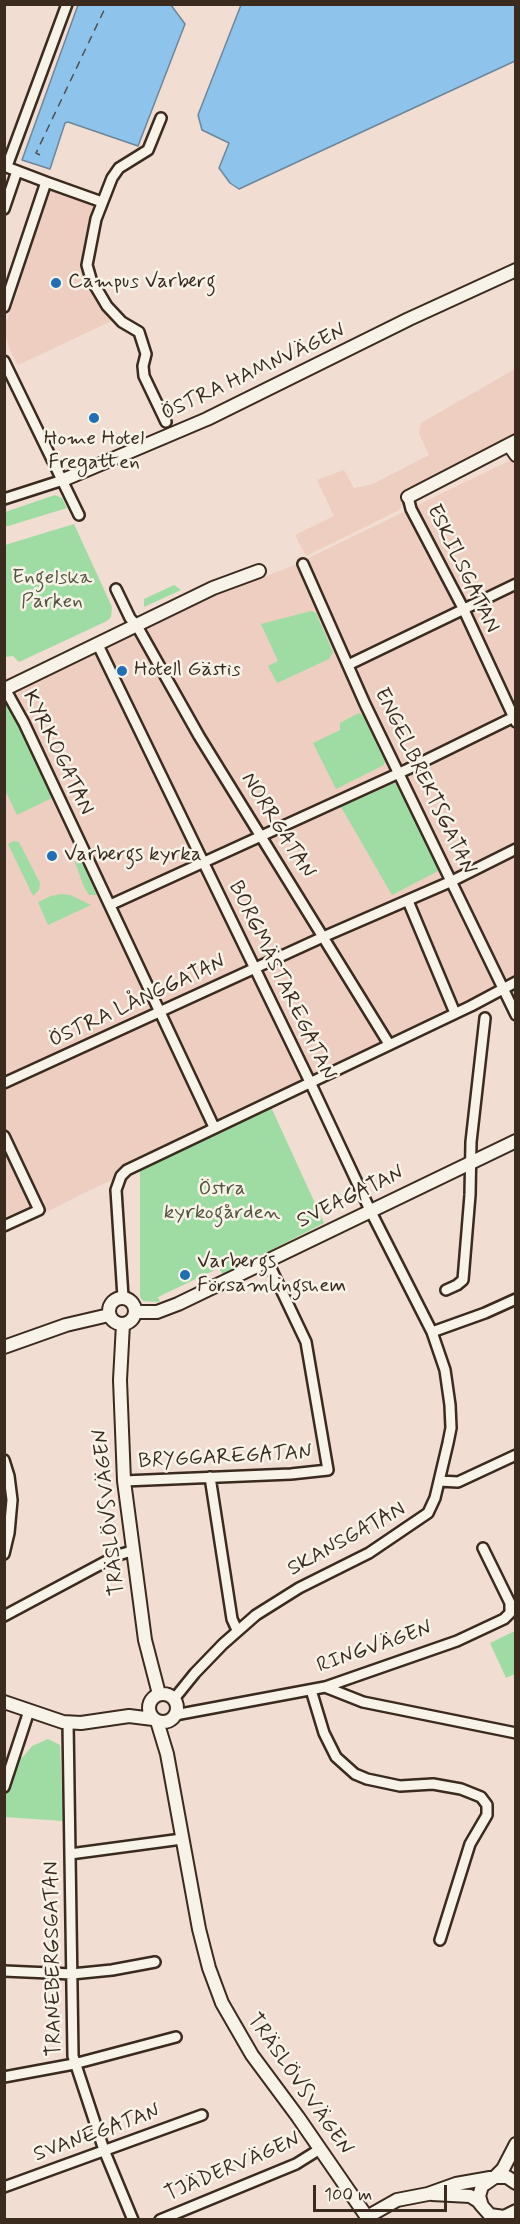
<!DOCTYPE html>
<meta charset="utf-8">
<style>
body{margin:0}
#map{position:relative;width:520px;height:2224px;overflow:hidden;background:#f1ddd1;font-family:Mynerve,sans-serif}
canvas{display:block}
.frame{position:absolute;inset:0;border:6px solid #3b2a1e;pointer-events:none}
.scale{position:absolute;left:313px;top:2185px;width:134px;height:27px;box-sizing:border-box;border:3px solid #3b2a1e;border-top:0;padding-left:8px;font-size:18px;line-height:21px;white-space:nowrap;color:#3b2a1e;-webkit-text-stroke:4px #f7f3e8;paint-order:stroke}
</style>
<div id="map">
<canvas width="520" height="2224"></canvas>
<div class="frame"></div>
<div class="scale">100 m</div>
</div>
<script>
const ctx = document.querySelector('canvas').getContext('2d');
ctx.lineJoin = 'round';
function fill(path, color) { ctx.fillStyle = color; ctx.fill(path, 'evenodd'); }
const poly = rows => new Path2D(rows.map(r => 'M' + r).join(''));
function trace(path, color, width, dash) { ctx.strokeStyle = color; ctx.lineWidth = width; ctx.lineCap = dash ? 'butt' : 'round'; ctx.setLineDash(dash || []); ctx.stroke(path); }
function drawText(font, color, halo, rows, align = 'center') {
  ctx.font = font + ' Mynerve,sans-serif'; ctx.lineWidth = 5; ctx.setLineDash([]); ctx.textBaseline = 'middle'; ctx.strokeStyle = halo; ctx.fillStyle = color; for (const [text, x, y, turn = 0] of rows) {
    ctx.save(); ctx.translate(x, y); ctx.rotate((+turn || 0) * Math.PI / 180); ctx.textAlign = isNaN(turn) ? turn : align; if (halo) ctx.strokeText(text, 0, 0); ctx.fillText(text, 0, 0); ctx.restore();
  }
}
const built = poly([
 [48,186,98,204,86,261,116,319,18,365,10,350,5,333,5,325,17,293,31,236],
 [515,369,515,437,409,494,399,510,306,556,295,535,334,516,317,480,344,470,354,488,373,484,429,455,419,433,421,423],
 [515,458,515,988,216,1133,90,1190,5,1233,4,679,292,566]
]);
const green = poly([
 [55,495,62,498,67,508,5,527,5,512],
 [74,524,112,607,111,617,107,621,19,662,13,656,5,657,5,545],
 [174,585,181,590,144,607,144,599],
 [311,611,316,613,333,652,329,659,277,683,268,666,278,661,261,624],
 [7,701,52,798,17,815,5,790,4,702],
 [359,713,364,716,385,761,384,765,336,789,313,743,340,730,340,723],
 [399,781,442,869,392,895,341,807],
 [14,841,19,842,40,883,39,890,33,896,8,844],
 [77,852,97,895,89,895,84,887,75,862],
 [61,894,70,895,91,905,48,925,38,902,51,896],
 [271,1107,324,1223,223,1275,219,1268,158,1297,160,1302,143,1301,140,1297,140,1168],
 [515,1631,515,1674,506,1678,490,1643],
 [48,1739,60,1745,63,1821,5,1817,5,1762,23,1757,32,1746]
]);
const water = poly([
 [78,5,171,5,185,24,138,146,68,122,65,123,50,169,22,160,78,5],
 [241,5,515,5,515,61,239,189,230,183,219,168,229,143,202,130,198,115,241,5]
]);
const ferry = poly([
 [40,155,36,153,107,4]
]);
const street = poly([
 [161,118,148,150,119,168,112,178,96,219,87,265,91,279,107,306,122,322,139,332,146,354,143,366,144,376,166,422],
 [4,166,46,182,4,307],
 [7,166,67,4],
 [46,182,102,202],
 [4,209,17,171],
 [4,361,79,515],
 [408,497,411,509,463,608,516,722],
 [4,499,63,480],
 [303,564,365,704,516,1015],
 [116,589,130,618,137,626,199,736,389,1044],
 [98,645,310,1082,370,1210,432,1332,445,1370,450,1405,451,1428,448,1443,435,1498,428,1513,369,1553,299,1588,256,1615,223,1644,195,1673,174,1699],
 [348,665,516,584],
 [4,687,24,723,214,1127],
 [408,901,455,1013],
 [110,905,408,769,516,716],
 [4,1083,323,937,452,881,516,849],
 [4,1136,39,1210,4,1226],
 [446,1290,457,1285,463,1280,470,1195,471,1142,485,1018],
 [123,1297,116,1190,121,1176,127,1170,471,1006,516,982],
 [432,1332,485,1313,516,1299],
 [4,1460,9,1476,12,1500,9,1533,4,1554],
 [210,1477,232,1619,237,1630],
 [124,1481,291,1474,328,1470,306,1342,267,1260],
 [439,1481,458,1482,516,1455],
 [4,1616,118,1555,132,1551],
 [325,1687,363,1702,516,1733],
 [311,1690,324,1733,336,1757,355,1774,367,1779,400,1786,433,1784,461,1789,481,1797,487,1805,487,1815,470,1844,440,1940],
 [175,1715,325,1687,457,1641,504,1619,510,1613,510,1603,483,1548],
 [68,1722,73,2056,104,2150,133,2220],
 [4,1787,29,1711],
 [70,1854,182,1839],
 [4,1971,72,1974,112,1970,155,1962],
 [4,2077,74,2064,176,2037],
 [4,2187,202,2115],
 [160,2220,296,2164,320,2149]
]);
const secondary = poly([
 [509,445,516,455],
 [63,480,207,419,409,319,516,270],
 [408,497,516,441],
 [5,689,213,588,259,571],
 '109 1311a13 13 0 1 1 26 0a13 13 0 1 1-26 0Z',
 [136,1312,157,1312,178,1304,516,1141],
 [123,1324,120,1380,124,1481,145,1640,159,1694],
 [4,1347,66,1325,109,1315],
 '149 1708a14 14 0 1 1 28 0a14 14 0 1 1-28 0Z',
 [4,1702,63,1722,81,1723,129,1716,153,1719],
 [157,1721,167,1754,199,1929,209,1968,222,2003,252,2055,298,2117,369,2220],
 [495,2177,503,2169,516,2144],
 [516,2183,507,2177,495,2177,482,2186,479,2196,482,2206,490,2215,504,2217,516,2211],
 [432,2194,470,2196,478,2201,482,2206],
 [367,2217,397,2200,428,2194,456,2184,490,2178]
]);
const markers = [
 [56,283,6,"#1f6fb2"],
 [94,418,6,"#1f6fb2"],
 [122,671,6,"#1f6fb2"],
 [52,856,6,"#1f6fb2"],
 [185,1275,6,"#1f6fb2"]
];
const poiNames = [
 ["Campus Varberg",68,283],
 ["Home Hotel",94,440,"center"],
 ["Fregatten",94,464,"center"],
 ["Hotell Gästis",134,671],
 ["Varbergs kyrka",64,856],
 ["Varbergs",197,1263],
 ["Församlingshem",197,1287]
];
const streetNames = [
 ["ÖSTRA HAMNVÄGEN",254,373,-25],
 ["ESKILSGATAN",462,569,64],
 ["KYRKOGATAN",57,753,64],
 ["ENGELBREKTSGATAN",424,782,64],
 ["NORRGATAN",277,826,58],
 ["BORGMÄSTAREGATAN",281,981,64],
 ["ÖSTRA LÅNGGATAN",138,1002,-25],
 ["SVEAGATAN",351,1198,-26],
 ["BRYGGAREGATAN",225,1458,-3],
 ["TRÄSLÖVSVÄGEN",110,1512,-96],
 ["SKANSGATAN",347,1540,-29],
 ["RINGVÄGEN",375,1648,-19],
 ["TRANEBERGSGATAN",54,1959,-91],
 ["TRÄSLÖVSVÄGEN",299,2085,55],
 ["SVANEGATAN",97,2134,-20],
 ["TJÄDERVÄGEN",233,2168,-23]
];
const parkNames = [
 ["Engelska",52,579],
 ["Parken",52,603],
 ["Östra",222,1190],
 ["kyrkogården",222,1214]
];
fill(built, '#edcec1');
fill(green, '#9fdca3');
fill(water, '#8ec3ec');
trace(water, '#6d869a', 1.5);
trace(ferry, '#505052', 1.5, [8, 6]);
trace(street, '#3b2a1e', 14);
trace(secondary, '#3b2a1e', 16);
trace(street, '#f7f3e8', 9);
trace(secondary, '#f7f3e8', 12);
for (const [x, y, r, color] of markers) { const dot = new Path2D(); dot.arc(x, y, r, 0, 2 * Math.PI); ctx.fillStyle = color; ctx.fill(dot); trace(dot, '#f7f3e8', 2); }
drawText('21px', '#3b2a1e', '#f7f3e8', poiNames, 'left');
drawText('21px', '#3b2a1e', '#f7f3e8', streetNames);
drawText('21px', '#54563f', '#f7f3e8', parkNames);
</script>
